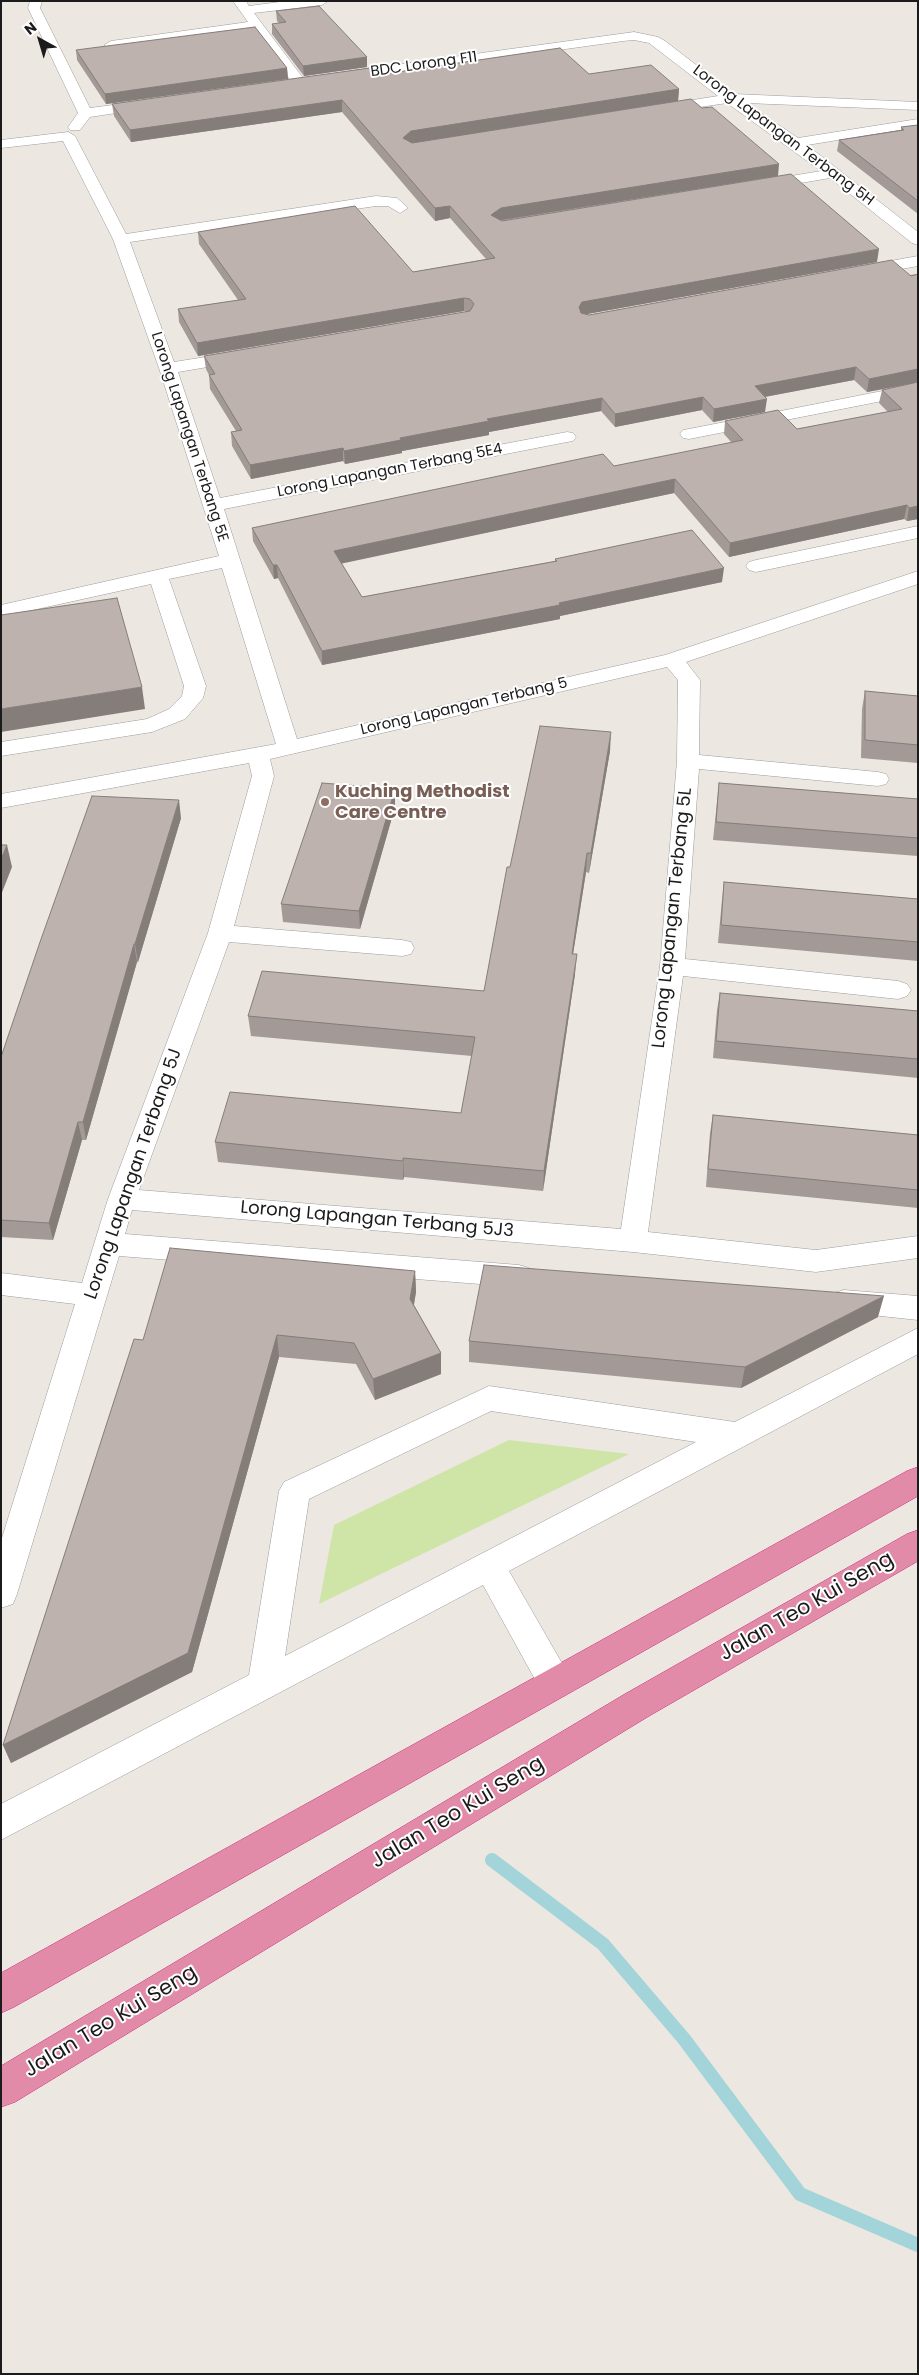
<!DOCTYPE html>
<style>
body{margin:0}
#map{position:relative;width:919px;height:2375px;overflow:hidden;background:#ece7e1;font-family:Poppins,sans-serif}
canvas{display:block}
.frame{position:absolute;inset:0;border:2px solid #1b1b1b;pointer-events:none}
.north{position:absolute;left:15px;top:15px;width:50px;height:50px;-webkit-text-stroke:4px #fff;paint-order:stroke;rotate:321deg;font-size:14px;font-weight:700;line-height:20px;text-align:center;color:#1b1b1b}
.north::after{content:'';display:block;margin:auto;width:18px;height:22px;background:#1b1b1b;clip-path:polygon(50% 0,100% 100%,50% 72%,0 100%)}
</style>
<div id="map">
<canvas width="919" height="2375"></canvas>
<div class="frame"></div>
<div class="north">N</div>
</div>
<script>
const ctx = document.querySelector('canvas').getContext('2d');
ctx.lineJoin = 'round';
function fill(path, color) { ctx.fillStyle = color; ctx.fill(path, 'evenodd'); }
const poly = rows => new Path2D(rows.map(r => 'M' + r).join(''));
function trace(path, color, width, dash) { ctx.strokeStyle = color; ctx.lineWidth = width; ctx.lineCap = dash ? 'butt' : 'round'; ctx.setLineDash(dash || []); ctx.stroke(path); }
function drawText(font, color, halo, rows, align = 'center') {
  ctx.font = font + ' Poppins,sans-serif'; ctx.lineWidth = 4; ctx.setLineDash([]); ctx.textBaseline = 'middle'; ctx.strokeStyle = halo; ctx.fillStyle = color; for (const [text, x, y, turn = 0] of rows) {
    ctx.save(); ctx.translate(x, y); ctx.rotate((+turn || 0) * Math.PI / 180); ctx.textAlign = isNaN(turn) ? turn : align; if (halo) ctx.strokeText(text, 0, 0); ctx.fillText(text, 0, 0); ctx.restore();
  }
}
const grass = poly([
 [509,1440,629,1454,319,1604,334,1525]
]);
const stream = poly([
 [492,1860,603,1944,684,2039,800,2194,918,2245]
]);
const minor = poly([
 [30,1,42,1,40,8,90,108,151,100,158,104,156,107,90,117,80,130,70,130,68,127,78,113,28,8,30,1],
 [233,1,246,1,249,6,287,1,328,1,322,5,254,13,306,82,304,85,294,85,253,29,111,49,104,45,111,41,248,22,233,1],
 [634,32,658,37,665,41,734,94,918,102,918,110,746,103,798,138,918,119,918,127,807,145,918,232,918,245,912,243,830,178,760,190,755,188,752,185,755,182,821,171,727,103,660,113,655,112,653,109,655,106,718,96,649,43,634,40,623,41,344,80,337,76,344,72,634,32],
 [68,132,75,136,126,234,376,196,397,198,408,208,400,213,388,206,376,206,130,242,174,362,243,351,249,352,252,356,249,360,243,361,178,372,220,498,567,432,573,433,576,437,573,441,567,442,224,509,297,739,665,655,918,571,918,584,686,662,700,680,699,755,878,772,886,774,889,779,886,784,878,786,699,769,685,959,898,981,907,984,911,990,907,996,898,999,683,976,648,1232,816,1250,918,1236,918,1258,816,1272,633,1252,132,1210,125,1234,519,1265,529,1268,533,1276,529,1284,519,1287,119,1256,17,1594,13,1604,1,1608,1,1541,75,1304,1,1295,1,1273,82,1283,108,1199,208,933,252,776,249,763,1,808,1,794,276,744,222,568,169,579,206,686,203,698,185,719,152,732,1,756,1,742,147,719,169,709,182,696,184,686,151,584,1,617,1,605,219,556,159,368,113,239,63,141,1,148,1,140,68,132],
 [667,667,678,680,677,761,660,966,621,1229,139,1190,229,942,402,956,411,954,414,948,411,942,402,940,234,926,274,776,270,759,667,667],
 [918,256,918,266,863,276,857,274,855,271,857,268,863,266,918,256],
 [918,384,918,394,689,439,683,438,680,434,683,430,689,429,918,384],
 [918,526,918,538,756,572,749,570,746,566,749,562,756,560,918,526],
 [844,1290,918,1296,918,1320,844,1312,834,1309,830,1301,834,1293,844,1290],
 [918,1328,918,1354,509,1571,567,1672,572,1683,567,1694,555,1699,543,1694,483,1585,1,1840,1,1804,249,1675,279,1491,284,1482,489,1386,735,1422,918,1328],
 [491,1411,696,1442,285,1656,309,1499,491,1411]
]);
const highway = poly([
 [918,1467,918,1496,14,2007,1,2013,1,1973,907,1471,918,1467],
 [918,1530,918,1561,649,1716,15,2102,1,2107,1,2066,625,1694,907,1534,918,1530]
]);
const wall = poly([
 [276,11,367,57,367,67,304,76,272,34,272,24,279,23,277,21],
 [76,50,287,68,288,79,106,104,77,60],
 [384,74,589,74,679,89,678,101,496,130,778,176,500,221,502,221,877,262,586,314,589,315,918,274,918,519,907,521,904,519,729,557,674,493,341,563,362,597,555,561,555,559,722,582,560,616,560,619,322,665,278,578,274,579,253,541,252,528,614,466,732,443,724,434,725,421,797,429,888,412,879,403,882,390,911,384,867,392,854,380,765,397,765,412,713,422,702,410,615,427,601,411,489,432,489,435,402,451,402,453,345,464,343,461,251,479,232,446,231,432,236,431,210,389,209,375,206,369,204,356,467,312,464,311,198,356,179,322,178,309,238,300,199,244,198,232,413,272,486,259,450,218,435,221,342,112,131,142,114,116,112,104],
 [918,125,918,214,837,151,839,140,901,130,901,127],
 [865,691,918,696,918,763,861,758,862,709],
 [610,751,589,873,586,872,573,954,575,974,543,1191,404,1177,403,1180,218,1162,215,1142,461,1113,472,1056,251,1036,248,1016,484,991,510,867],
 [719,783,918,799,918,856,713,840],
 [395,807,360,929,283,922,281,904],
 [181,818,138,962,137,962,86,1140,82,1140,53,1240,1,1237,1,1057],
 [724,882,918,899,918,961,718,943,722,900],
 [720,993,918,1011,918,1078,713,1058,717,1010],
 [713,1115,918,1135,918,1208,706,1187,710,1133],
 [415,1271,416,1292,414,1305,441,1353,441,1374,375,1400,356,1364,279,1357,192,1672,11,1763,3,1745,143,1340],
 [878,1317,741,1388,469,1362,469,1341]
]);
const shadedWall = poly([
 [367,57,367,67,304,76,303,66],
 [287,68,288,79,106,104,105,94],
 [679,89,678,101,412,143,403,138,411,131],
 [342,100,342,112,131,142,130,130],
 [779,164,778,176,501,220,491,228,491,215,501,208],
 [450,206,450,218,435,221,435,208],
 [879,249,877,262,582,315,579,307,582,302],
 [464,298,464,311,198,356,197,343],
 [856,367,854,380,753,399,755,386],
 [918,369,918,382,867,392,869,379],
 [703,397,702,410,615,427,615,414],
 [602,398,601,411,489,432,489,435,402,451,402,453,345,464,344,451,487,419],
 [767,399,765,412,713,422,714,409],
 [343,448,343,461,251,479,250,465],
 [675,479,674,493,335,565,334,551],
 [907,505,904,519,729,557,730,543],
 [918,506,918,519,907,521,909,508],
 [273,565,277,565,278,578,274,579],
 [724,568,722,582,560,616,560,619,322,665,322,651,559,603],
 [142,687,145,709,1,732,1,709],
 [611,732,610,751,589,873,591,853],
 [395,789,395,807,360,929,359,911],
 [179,800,181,818,138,962,135,944],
 [7,845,12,867,1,895,1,859],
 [587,853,586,872,570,973,572,954],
 [134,944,137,962,86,1140,83,1122],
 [577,954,575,974,543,1191,544,1171],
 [78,1122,82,1140,53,1240,49,1223],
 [403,1158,404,1177,403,1180],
 [415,1271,416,1292,411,1320,410,1299],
 [884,1296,878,1317,741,1388,745,1367],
 [277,1335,279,1357,192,1672,11,1763,3,1745],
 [441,1353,441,1374,375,1400,373,1379]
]);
const building = poly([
 [319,6,367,57,303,66,272,24,286,22,276,11,319,6],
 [255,27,287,68,105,94,76,50,255,27],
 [560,48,589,74,651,65,679,89,411,131,403,138,412,143,691,99,702,108,712,107,779,164,501,208,491,215,502,221,791,174,879,249,582,302,579,307,581,313,589,315,892,260,911,276,918,274,918,369,869,379,856,367,755,386,767,399,714,409,703,397,615,414,602,398,487,419,489,421,400,438,401,440,344,451,343,448,250,465,231,432,242,430,209,375,215,374,204,356,470,311,474,304,470,299,464,298,197,343,178,309,246,299,198,232,355,206,413,272,495,258,450,206,435,208,342,100,130,130,112,104,377,67,384,74,560,48],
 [918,125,918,201,839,140,904,130,901,127,918,125],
 [918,382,918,506,909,508,907,505,730,543,675,479,334,551,362,597,557,561,555,559,692,530,724,568,559,603,560,605,322,651,277,565,273,565,252,528,603,454,614,466,743,440,725,421,778,410,797,429,902,409,882,390,918,382],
 [117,598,142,687,1,709,1,615,117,598],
 [865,691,918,696,918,745,865,740,865,691],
 [540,726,611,732,591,853,587,853,572,954,577,954,544,1171,403,1158,403,1161,215,1142,230,1092,461,1113,475,1037,248,1016,262,971,484,991,507,867,510,867,540,726],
 [322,783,395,789,359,911,281,904,322,783],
 [719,783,918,799,918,838,716,822,719,783],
 [92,796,179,800,135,944,134,944,83,1122,78,1122,49,1223,1,1220,1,1057,40,942,92,796],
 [1,845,7,845,1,859,1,845],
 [724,882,918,899,918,942,721,925,724,882],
 [720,993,918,1011,918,1059,716,1041,720,993],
 [713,1115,918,1135,918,1190,708,1169,713,1115],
 [170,1248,415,1271,410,1299,441,1353,373,1379,354,1343,277,1335,188,1653,3,1745,134,1339,143,1340,170,1248],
 [484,1265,884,1296,745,1367,469,1341,484,1265]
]);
const markers = [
 [325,802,5,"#8d6e63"]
];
const farStreetnames = [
 ["BDC Lorong F11",424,65,-8],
 ["Lorong Lapangan Terbang 5H",783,136,37],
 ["Lorong Lapangan Terbang 5E",189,437,72],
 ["Lorong Lapangan Terbang 5E4",390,471,-11],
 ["Lorong Lapangan Terbang 5",464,707,-13]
];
const educationNames = [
 ["Kuching Methodist",335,792],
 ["Care Centre",335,813]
];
const streetNames = [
 ["Lorong Lapangan Terbang 5L",673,918,-84],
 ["Lorong Lapangan Terbang 5J",134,1174,-71],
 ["Lorong Lapangan Terbang 5J3",377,1220,5]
];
const nearStreetnames = [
 ["Jalan Teo Kui Seng",807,1607,-30],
 ["Jalan Teo Kui Seng",458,1813,-31],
 ["Jalan Teo Kui Seng",111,2022,-31]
];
fill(grass, '#cfe5a8');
trace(stream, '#a3d4d9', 14);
trace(minor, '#9c9c9c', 1);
trace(highway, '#cd2b7b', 1);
fill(minor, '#fff');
fill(highway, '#e18ba8');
fill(wall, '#a39996');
fill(shadedWall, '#847d7a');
fill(building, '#bdb2ae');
trace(building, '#847d7a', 1);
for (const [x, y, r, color] of markers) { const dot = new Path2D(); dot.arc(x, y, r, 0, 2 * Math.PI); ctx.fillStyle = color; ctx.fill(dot); trace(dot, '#fff', 2); }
drawText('15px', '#1b1b1b', '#fff', farStreetnames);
drawText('bold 18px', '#785e54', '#fff', educationNames, 'left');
drawText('18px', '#1b1b1b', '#fff', streetNames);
drawText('21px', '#1b1b1b', '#fff', nearStreetnames);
</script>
